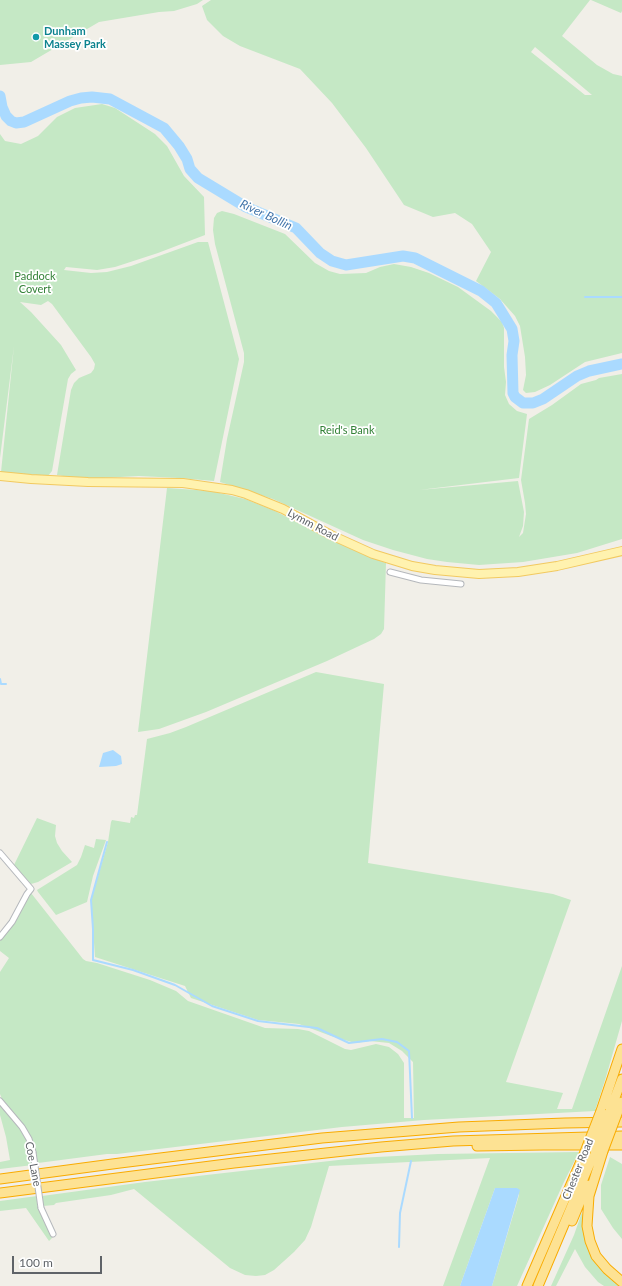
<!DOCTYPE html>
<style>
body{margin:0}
#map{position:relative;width:622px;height:1286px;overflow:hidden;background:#f1efe8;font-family:Lato,sans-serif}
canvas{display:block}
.scale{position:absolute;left:12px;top:1256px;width:90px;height:18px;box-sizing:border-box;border:2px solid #5f6368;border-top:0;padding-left:5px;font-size:12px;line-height:14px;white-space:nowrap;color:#5f6368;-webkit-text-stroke:3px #fff;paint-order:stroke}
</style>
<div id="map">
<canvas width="622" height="1286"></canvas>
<div class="scale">100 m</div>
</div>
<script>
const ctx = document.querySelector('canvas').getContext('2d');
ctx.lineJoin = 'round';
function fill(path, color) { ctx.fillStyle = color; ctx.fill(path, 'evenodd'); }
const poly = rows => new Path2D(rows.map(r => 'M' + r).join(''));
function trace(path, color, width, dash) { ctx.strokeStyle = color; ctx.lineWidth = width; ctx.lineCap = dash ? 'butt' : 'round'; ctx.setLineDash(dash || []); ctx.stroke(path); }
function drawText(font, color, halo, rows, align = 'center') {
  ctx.font = font + ' Lato,sans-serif'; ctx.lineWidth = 3.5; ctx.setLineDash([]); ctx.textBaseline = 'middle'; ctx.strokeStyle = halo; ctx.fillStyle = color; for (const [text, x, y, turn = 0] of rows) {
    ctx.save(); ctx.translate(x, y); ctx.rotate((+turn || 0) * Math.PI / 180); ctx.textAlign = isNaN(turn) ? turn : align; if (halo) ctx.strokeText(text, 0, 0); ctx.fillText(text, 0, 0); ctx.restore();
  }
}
const green = poly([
 [0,0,203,0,197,4,174,11,159,12,99,22,31,62,0,65],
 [211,0,590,0,562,36,597,65,613,74,622,76,622,353,585,362,550,385,535,392,526,393,523,390,526,375,525,357,520,326,515,316,500,299,476,281,491,252,472,224,455,213,433,217,404,205,366,148,332,103,300,69,240,46,223,36,207,20,202,6],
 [535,47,592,95,585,95,531,52],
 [591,0,622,0,622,11,621,13],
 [102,104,115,108,155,134,167,146,184,176,204,197,205,235,158,253,115,267,97,270,66,267,64,270,91,273,107,272,131,266,198,242,208,242,239,359,214,481,179,478,139,476,83,479,57,475,71,390,74,383,79,378,91,373,94,369,95,364,91,357,52,304,48,301,41,305,20,302,31,312,61,345,76,370,71,374,68,379,52,471,48,476,1,472,14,346,0,458,0,134,5,141,21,144,38,136,57,117,75,108],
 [222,211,234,214,285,234,315,263,329,271,340,274,366,273,380,267,394,264,411,267,429,273,458,287,491,311,502,322,504,328,504,367,506,382,505,395,509,404,517,411,527,414,519,478,419,490,518,481,524,512,523,526,519,537,523,533,526,514,525,503,521,480,529,419,552,405,581,384,596,380,599,378,622,374,622,539,577,553,523,562,479,565,447,562,427,559,393,550,363,540,273,499,220,482,227,439,244,362,244,353,215,244,213,230,214,218,217,213],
 [167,488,211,491,245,499,273,510,338,543,369,557,386,563,384,629,381,634,374,639,327,661,206,712,159,729,138,732],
 [316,672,384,684,368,863,553,894,571,900,506,1082,563,1093,557,1109,572,1109,622,966,622,1021,606,1077,595,1111,424,1120,342,1127,117,1154,107,1154,38,1163,32,1143,4,1104,0,1094,0,972,9,958,0,951,0,940,18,918,28,895,31,893,83,959,86,961,97,963,150,980,176,991,188,1001,265,1028,298,1029,309,1031,345,1049,351,1050,376,1044,389,1047,398,1054,404,1063,404,1118,414,1118,413,1062,402,1051,389,1043,370,1041,355,1043,331,1036,299,1024,258,1020,191,998,185,986,95,957,91,900,108,842,111,822,112,820,130,823,131,817,134,818,135,815,137,815,147,739,170,733,186,727],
 [37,818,56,825,55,836,57,843,62,851,72,862,38,882,31,884,14,865],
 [96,839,106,840,93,876,87,902,56,915,38,892,37,890,77,865,81,857,85,845,94,848],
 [0,1105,21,1129,27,1139,31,1150,33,1165,0,1169,0,1162,10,1160,6,1137,0,1115],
 [579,1152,563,1184,517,1286,492,1286,519,1195,517,1188,495,1188,460,1286,443,1286,490,1158,329,1166,311,1227,305,1240,294,1252,274,1270,265,1275,256,1276,245,1275,230,1268,134,1189,111,1195,56,1203,54,1205,43,1206,42,1196,145,1182,356,1158,438,1154],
 [610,1157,622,1164,622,1239,613,1228,601,1209,601,1185],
 [37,1196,38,1207,52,1238,49,1241,26,1208,0,1211,0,1201],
 [582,1212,585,1235,600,1266,612,1279,622,1286,604,1286,598,1282,585,1267,575,1249,556,1286,551,1286,574,1235]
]);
const water = poly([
 [113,750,121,756,122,764,116,766,99,767,103,753],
 [495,1188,517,1188,520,1190,492,1286,460,1286]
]);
const stream = poly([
 [585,297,622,297],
 [0,679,1,684,6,684],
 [107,842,91,900,93,929,93,960,133,970,175,985,212,1006,258,1021,317,1028,349,1043,382,1039,397,1042,409,1051,412,1118],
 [399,1247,400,1213,411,1161]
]);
const river = poly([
 [0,96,2,107,6,116,11,121,16,123,24,122,70,101,81,98,92,97,110,99,164,128,179,146,187,159,190,169,198,178,246,207,296,228,320,253,332,261,346,265,403,256,415,258,481,291,496,303,512,329,514,341,512,355,513,393,515,397,523,403,533,403,543,399,577,376,589,371,622,364]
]);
const street = poly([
 [390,572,421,580,461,584],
 [0,853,31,889,27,894,12,922,0,937],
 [0,1101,22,1127,29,1139,33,1152],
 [41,1208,53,1234]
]);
const primary = poly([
 [0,476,31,479,88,482,183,483,232,490,246,494,283,509,331,535,373,554,412,566,435,570,479,574,518,572,557,566,622,551]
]);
const highway = poly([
 [601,1111,622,1049],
 [610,1111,622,1079],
 [618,1111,622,1102],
 [477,1146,543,1145,622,1145],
 [603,1151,589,1196,587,1226,590,1241,596,1256,607,1269,622,1282],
 [0,1179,120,1163,322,1138,459,1127,565,1123,622,1122],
 [0,1193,234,1163,381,1147,453,1141,622,1136],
 [572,1221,587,1185],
 [527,1286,585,1152],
 [538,1286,595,1151]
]);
const streetBridge = poly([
 [33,1152,41,1208]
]);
const highwayBridge = poly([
 [595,1151,610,1111],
 [603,1151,618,1111],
 [585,1152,601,1111]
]);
const markers = [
 [36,37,4,"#0f9aa8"]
];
const cultureNames = [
 ["Dunham",44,31],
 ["Massey Park",44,44]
];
const parkNames = [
 ["Paddock",35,276],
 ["Covert",35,289],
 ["Reid's Bank",347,430]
];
const streetNames = [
 ["Lymm Road",313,525,28],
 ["Coe Lane",33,1164,79],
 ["Chester Road",578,1169,-68]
];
const waterNames = [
 ["River Bollin",266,215,25]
];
fill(green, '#c5e8c5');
fill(water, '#aadaff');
trace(stream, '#aadaff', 2);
trace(river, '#aadaff', 11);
trace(street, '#b5b8bc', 7);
trace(primary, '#f2c960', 10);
trace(highway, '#f9ab00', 11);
trace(street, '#fff', 5);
trace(primary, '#fff2af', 8);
trace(highway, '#fde293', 9);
trace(streetBridge, '#b5b8bc', 7, []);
trace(highwayBridge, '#f9ab00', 11, []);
trace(streetBridge, '#fff', 5);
trace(highwayBridge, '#fde293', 9);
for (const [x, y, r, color] of markers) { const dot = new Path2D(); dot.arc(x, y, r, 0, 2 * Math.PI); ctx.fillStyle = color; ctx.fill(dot); trace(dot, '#fff', 1.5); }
drawText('bold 11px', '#0d838f', '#fff', cultureNames, 'left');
drawText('11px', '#348238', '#fff', parkNames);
drawText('11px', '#5f6368', '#fff', streetNames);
drawText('italic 12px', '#4174aa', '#fff', waterNames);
</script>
